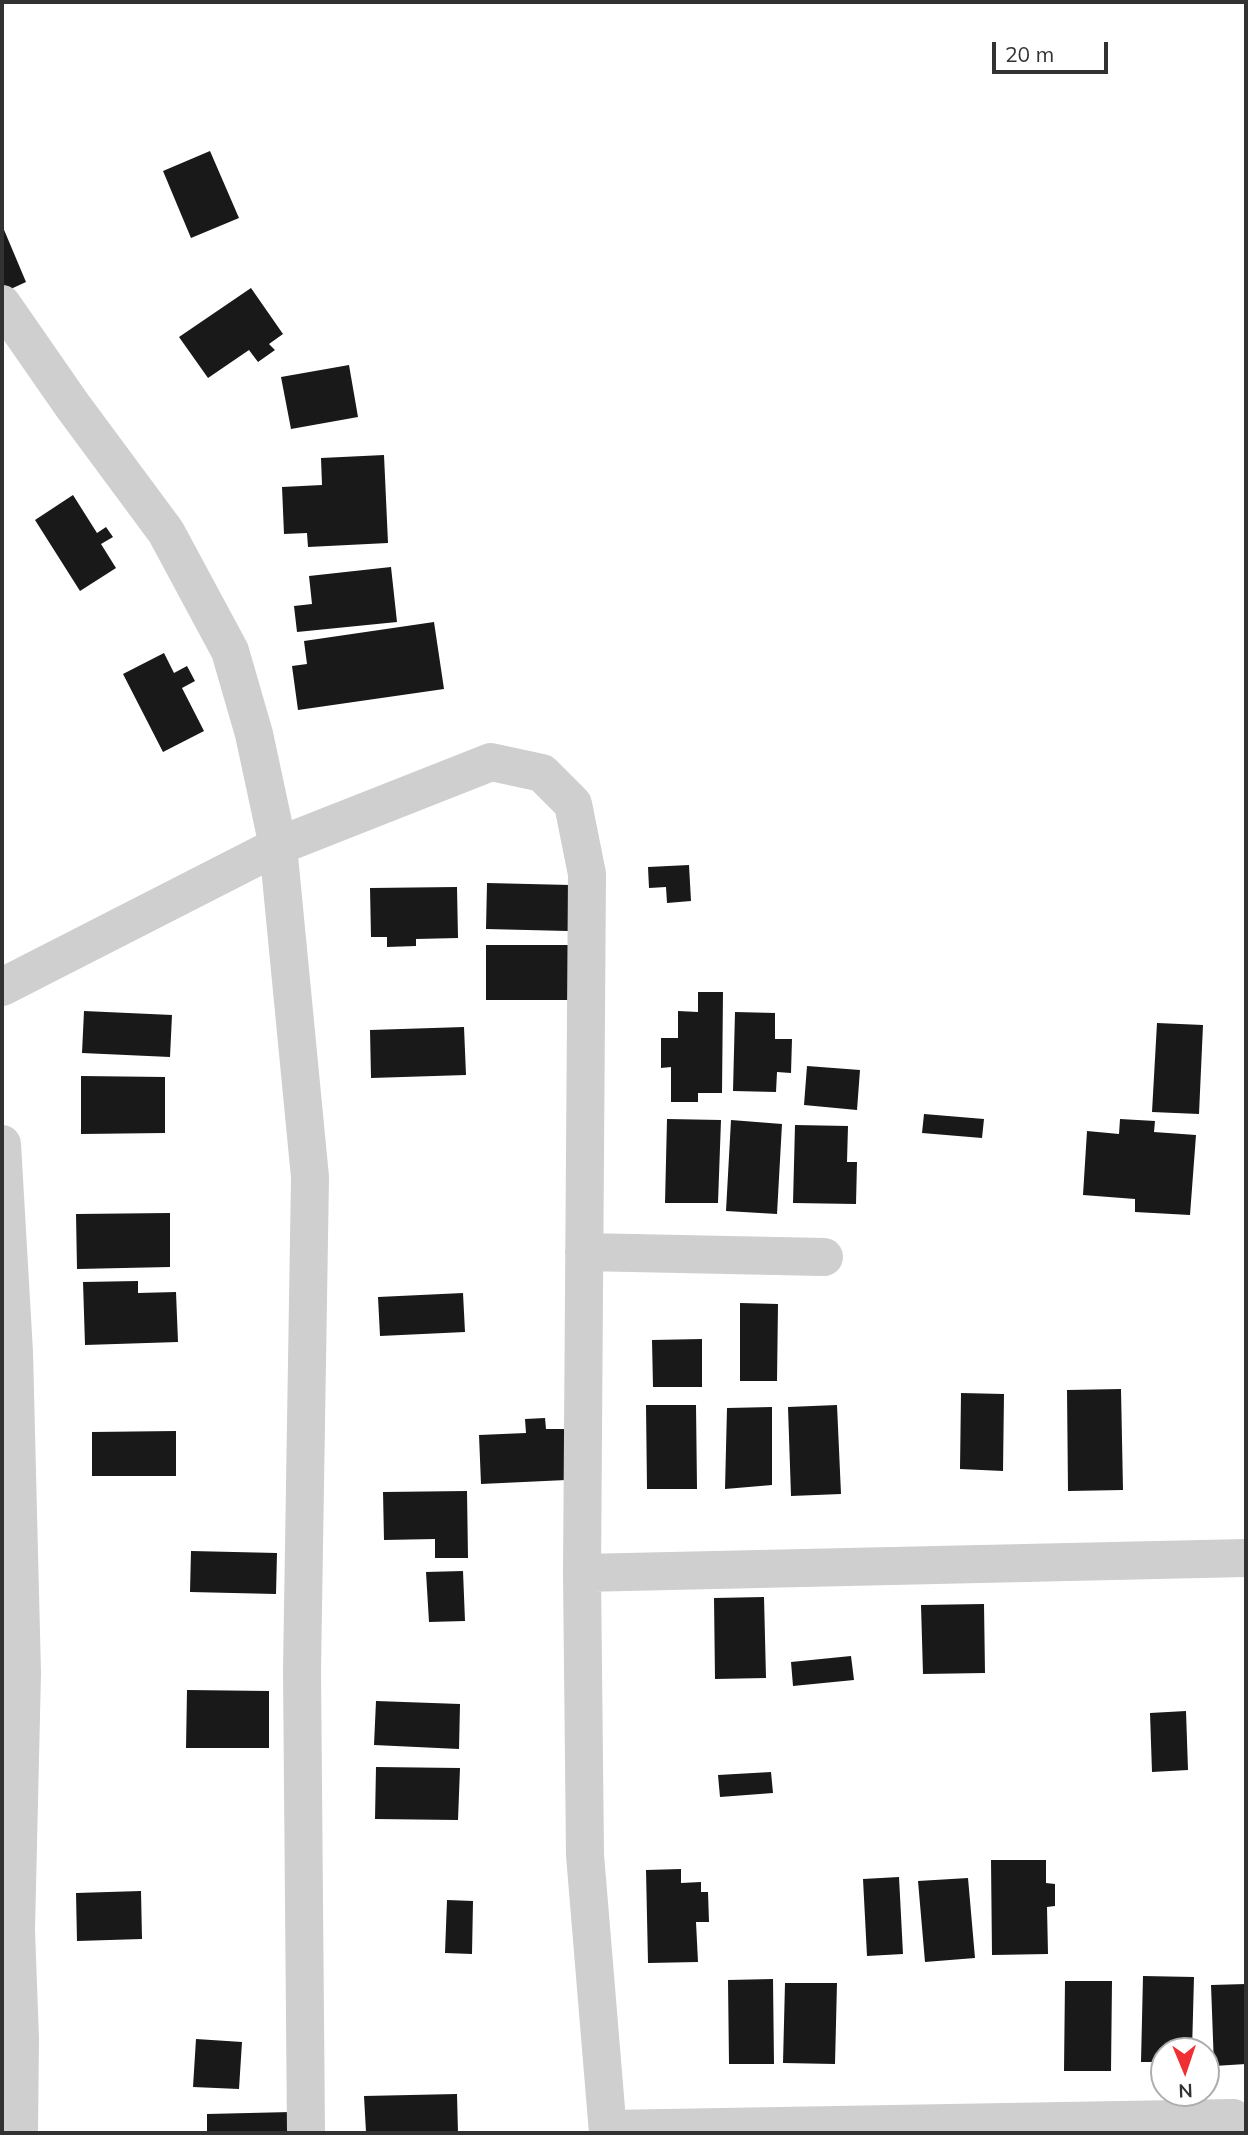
<!DOCTYPE html>
<style>
body{margin:0}
#map{position:relative;width:1248px;height:2135px;overflow:hidden;background:#fff;font-family:Mulish,sans-serif}
canvas{display:block}
.frame{position:absolute;inset:0;border:4px solid #323232;pointer-events:none}
.north{position:absolute;left:1150px;top:2037px;width:70px;height:70px;box-sizing:border-box;background:#fff;border:2px solid #adadad;border-radius:50%;rotate:178deg;font-size:19px;font-weight:700;line-height:28px;text-align:center;color:#323232}
.north::after{content:'';display:block;margin:auto;width:24px;height:32px;background:#ef2f31;clip-path:polygon(50% 0,100% 100%,50% 72%,0 100%)}
.scale{position:absolute;left:992px;top:42px;width:116px;height:32px;box-sizing:border-box;border:4px solid #323232;border-top:0;padding-left:9px;font-size:21px;line-height:24px;white-space:nowrap;color:#323232;-webkit-text-stroke:5px #fff;paint-order:stroke}
</style>
<div id="map">
<canvas width="1248" height="2135"></canvas>
<div class="frame"></div>
<div class="north">N</div>
<div class="scale">20 m</div>
</div>
<script>
const g = document.querySelector('canvas').getContext('2d');
g.lineJoin = 'round';
function fillPath(path, color) { g.fillStyle = color; g.fill(path, 'evenodd'); }
const toPath = rows => new Path2D(rows.map(r => 'M' + r).join(''));
function trace(path, color, width, dash) { g.strokeStyle = color; g.lineWidth = width; g.lineCap = dash ? 'butt' : 'round'; g.setLineDash(dash || []); g.stroke(path); }
const building = toPath([
 [210,151,239,218,191,238,163,171],
 [2,225,26,282,2,293],
 [251,288,283,334,269,344,275,350,258,362,249,350,208,378,179,337],
 [349,365,358,417,291,429,281,377],
 [384,455,388,543,308,547,307,533,284,534,282,487,322,485,321,458],
 [73,495,97,533,106,527,113,537,101,544,116,568,80,591,35,520],
 [391,567,397,622,297,632,294,606,312,604,309,576],
 [434,622,444,689,298,710,292,666,307,664,304,641],
 [164,653,174,673,187,666,195,681,182,688,204,731,163,752,123,674],
 [689,865,691,901,667,903,666,887,649,888,648,867],
 [487,883,570,885,568,931,486,929],
 [457,887,458,938,416,939,416,946,387,947,387,937,371,937,370,888],
 [486,945,577,945,577,1000,486,1000],
 [698,992,723,992,722,1093,698,1093,698,1102,671,1102,671,1067,661,1068,661,1038,678,1038,678,1011,698,1012],
 [84,1011,172,1015,170,1057,82,1053],
 [735,1012,775,1013,775,1039,792,1039,791,1073,777,1072,776,1092,733,1091],
 [1157,1023,1203,1025,1199,1114,1152,1112],
 [464,1027,466,1075,371,1078,370,1030],
 [807,1066,860,1070,857,1110,804,1105],
 [81,1076,165,1077,165,1133,81,1134],
 [924,1114,984,1119,982,1138,922,1133],
 [667,1119,721,1120,718,1203,665,1203],
 [1120,1119,1155,1121,1154,1132,1196,1135,1190,1215,1135,1212,1135,1199,1083,1195,1087,1131,1119,1134],
 [731,1120,782,1124,777,1214,726,1211],
 [795,1125,848,1126,847,1162,857,1162,856,1204,793,1203],
 [170,1213,170,1267,77,1269,76,1214],
 [138,1281,138,1293,176,1292,178,1342,85,1345,83,1282],
 [463,1293,465,1332,380,1336,378,1297],
 [740,1303,778,1304,777,1381,740,1381],
 [702,1339,702,1387,653,1387,652,1340],
 [1121,1389,1123,1490,1068,1491,1067,1390],
 [961,1393,1004,1394,1003,1471,960,1469],
 [646,1405,696,1405,697,1489,647,1489],
 [837,1405,841,1494,791,1496,788,1407],
 [772,1407,772,1485,725,1489,727,1408],
 [545,1418,546,1429,564,1429,566,1480,481,1484,479,1435,526,1433,525,1419],
 [176,1431,176,1476,92,1476,92,1432],
 [467,1491,468,1558,435,1558,435,1539,384,1540,383,1492],
 [191,1551,277,1553,276,1594,190,1592],
 [463,1571,465,1621,429,1622,426,1572],
 [764,1597,766,1678,715,1679,714,1598],
 [984,1604,985,1673,923,1674,921,1605],
 [851,1656,854,1680,793,1686,791,1662],
 [187,1690,269,1691,269,1748,186,1748],
 [376,1701,460,1704,459,1749,374,1745],
 [1186,1711,1188,1770,1152,1772,1150,1713],
 [376,1767,460,1768,458,1820,375,1819],
 [771,1772,773,1793,720,1797,718,1775],
 [991,1860,1046,1860,1046,1883,1055,1884,1055,1906,1047,1907,1048,1954,992,1955],
 [681,1869,681,1883,701,1882,701,1892,708,1892,709,1922,696,1922,698,1962,648,1963,646,1870],
 [899,1877,903,1954,867,1956,863,1879],
 [968,1878,975,1958,925,1962,918,1881],
 [141,1891,142,1939,77,1941,76,1893],
 [447,1900,473,1901,472,1954,445,1953],
 [1143,1976,1194,1977,1192,2051,1164,2051,1164,2062,1141,2062],
 [773,1979,774,2064,729,2064,728,1980],
 [1065,1981,1112,1981,1111,2071,1064,2071],
 [785,1983,837,1983,835,2064,783,2063],
 [1246,1984,1246,2064,1214,2066,1211,1985],
 [196,2039,242,2042,239,2089,193,2087],
 [457,2094,458,2133,366,2132,364,2096],
 [291,2112,292,2133,207,2133,207,2114]
]);
const minor = toPath([
 [2,304,72,405,166,532,230,651,254,734,278,846,310,1177,302,1670,306,2133],
 [2,987,278,846,491,762,542,773,573,804,587,874,582,1573,585,1855,608,2133],
 [2,1144,14,1352,22,1673,16,1930,20,2039,19,2133],
 [584,1252,824,1257],
 [582,1573,1246,1558],
 [609,2129,1233,2118]
]);
fillPath(building, '#191919');
trace(minor, '#cfcfcf', 38);
</script>
